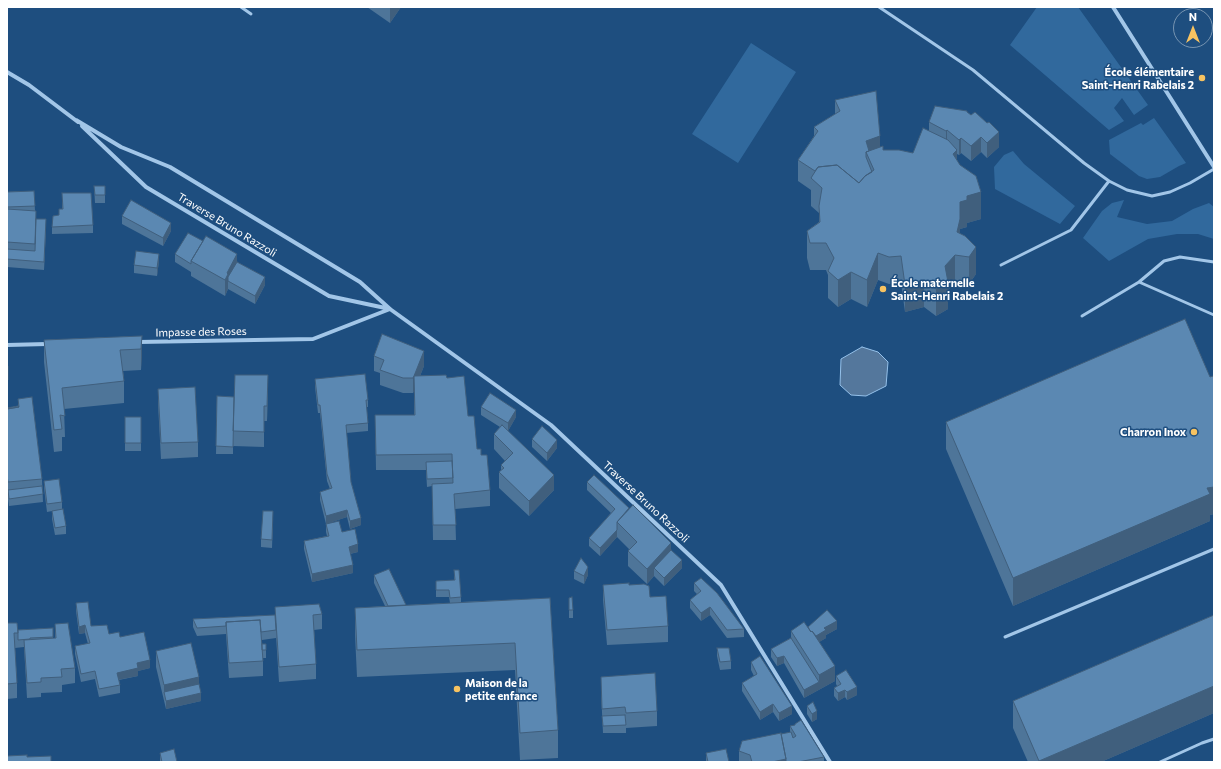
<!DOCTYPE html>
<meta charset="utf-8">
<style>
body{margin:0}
#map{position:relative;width:1221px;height:769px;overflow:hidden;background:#1e4e7f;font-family:Commissioner,sans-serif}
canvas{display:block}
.frame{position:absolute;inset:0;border:8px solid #fff;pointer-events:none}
.north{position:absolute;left:1173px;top:8px;width:40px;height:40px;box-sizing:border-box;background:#1e4e7f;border:1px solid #7895b2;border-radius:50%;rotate:0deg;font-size:11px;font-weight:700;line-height:16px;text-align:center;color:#fff}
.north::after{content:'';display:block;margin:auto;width:14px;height:18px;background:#f7c361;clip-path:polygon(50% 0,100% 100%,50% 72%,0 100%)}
</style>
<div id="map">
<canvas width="1221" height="769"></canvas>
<div class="frame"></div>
<div class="north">N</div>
</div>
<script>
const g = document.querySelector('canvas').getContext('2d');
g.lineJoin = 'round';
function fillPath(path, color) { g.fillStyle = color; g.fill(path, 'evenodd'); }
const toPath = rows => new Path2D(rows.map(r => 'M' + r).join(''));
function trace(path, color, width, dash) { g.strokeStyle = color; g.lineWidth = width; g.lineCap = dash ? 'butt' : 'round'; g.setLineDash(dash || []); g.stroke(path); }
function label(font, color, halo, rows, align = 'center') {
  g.font = font + ' Commissioner,sans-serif'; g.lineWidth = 3; g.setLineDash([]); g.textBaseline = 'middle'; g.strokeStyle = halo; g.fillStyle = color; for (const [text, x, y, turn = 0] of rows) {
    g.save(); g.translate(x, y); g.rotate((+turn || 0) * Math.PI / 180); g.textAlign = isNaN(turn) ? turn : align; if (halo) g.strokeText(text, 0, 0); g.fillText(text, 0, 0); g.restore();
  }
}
const green = toPath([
 [1037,7,1078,7,1148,105,1134,115,1122,98,1114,108,1124,121,1109,130,1010,45],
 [751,43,796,72,738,163,692,134],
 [1154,118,1186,163,1179,166,1160,177,1147,179,1139,176,1110,154,1109,140,1141,123,1143,125],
 [1013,151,1024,164,1075,206,1060,224,995,189,994,167,1004,155],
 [1124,200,1117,217,1147,224,1172,221,1193,209,1209,203,1214,207,1214,239,1198,234,1177,234,1148,239,1109,261,1083,238,1102,211,1112,203]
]);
const water = toPath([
 [862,347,878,352,888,362,886,386,866,396,851,395,840,385,841,359,862,347]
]);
const lane = toPath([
 [241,7,251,14],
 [879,7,973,70,1084,163,1109,181,1127,190,1152,196,1170,192,1190,183,1214,169],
 [1001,265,1071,230,1109,181],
 [1139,282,1214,315],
 [1082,316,1139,282,1164,261,1180,257,1214,262],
 [1005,637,1214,549],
 [1160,762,1202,743,1214,739]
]);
const street = toPath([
 [1113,7,1214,167],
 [7,72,29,85,78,122],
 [76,120,121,147,170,167,360,282,390,309,551,425,721,585,830,762],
 [82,126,146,187,329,296,390,309],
 [138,342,313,339,390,309],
 [7,345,47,344]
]);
const wall = toPath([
 [367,7,401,7,390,23],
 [835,100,883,150,913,153,929,131,929,122,967,112,999,147,987,158,981,152,971,161,961,153,959,155,957,154,957,160,981,219,967,223,967,227,960,229,960,234,965,236,976,274,969,284,955,282,948,290,948,309,936,316,924,307,905,312,901,283,889,284,878,280,867,307,851,299,838,307,828,298,828,275,826,270,810,270,807,258,807,231,819,222,819,213,811,206,811,190,798,181,798,160,814,136,814,127,835,114],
 [94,186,105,195,105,203,95,203],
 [34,191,35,211,36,219,46,227,44,270,7,267,7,192],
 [62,193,93,225,93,233,52,234,52,227,59,215,59,209,62,209],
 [122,216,171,231,163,246,122,224],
 [175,254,237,262,265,285,255,304,228,289,225,296,191,276,191,272,175,262],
 [159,261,157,276,134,273,134,265],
 [142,336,141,370,123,371,124,381,124,403,64,409,65,437,62,437,62,451,54,452,44,362,44,340],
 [374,356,424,366,420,376,447,378,468,416,477,449,481,455,490,490,490,506,455,509,456,540,433,540,432,486,427,487,426,470,376,470,375,415,414,415,414,391,413,393,403,393,380,385,380,373,374,371],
 [7,366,8,380,8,388,7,388],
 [1210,377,1214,379,1214,514,1210,515,1210,521,1013,606,946,449,946,422],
 [315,379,368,400,368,407,366,407,368,423,368,431,346,433,351,482,361,525,350,529,347,517,326,524,320,500,320,492,330,489,327,481,320,413,318,413,315,387],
 [158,389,198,442,198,457,161,459,158,404],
 [268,390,267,421,264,421,264,447,233,446,233,442,233,454,216,454,217,396,234,397],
 [18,399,42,479,43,502,9,506,7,490,7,408,18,406],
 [481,407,516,417,508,431,554,490,529,516,499,488,499,472,501,471,501,465,505,461,494,449,494,434,500,427,481,415],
 [125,417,141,417,141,451,125,451],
 [532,439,557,448,547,461,532,447],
 [44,481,62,502,62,509,66,526,66,534,55,535,52,519,52,511,47,512,44,488],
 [587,482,671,550,682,568,664,586,654,576,647,584,628,566,628,551,629,549,617,537,600,556,589,546,589,538,611,513,587,490],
 [273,519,272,548,261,547,261,539],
 [326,524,342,532,358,552,350,554,353,573,312,582,304,549,304,541,327,536,326,532],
 [454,570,461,597,461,602,550,598,558,730,558,758,520,760,515,670,357,677,355,635,355,608,385,606,374,583,374,575,406,605,450,603,449,597,436,597,436,581,454,580],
 [574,571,588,575,584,584,574,579],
 [694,583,744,629,744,637,727,638,710,615,701,621,690,608,690,600,697,594,694,591],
 [603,585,629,585,650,597,668,626,668,642,607,645,603,600],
 [569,598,573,610,573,618,569,618],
 [76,603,91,626,109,634,120,637,150,668,138,671,138,676,119,680,120,685,120,693,99,697,95,679,81,682,75,654,75,646,88,644,85,633,79,634,76,611],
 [275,607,322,614,322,629,314,630,316,664,316,679,279,682,276,636,276,638,262,640,262,644,266,644,266,658,263,658,263,676,229,678,226,634,197,636,193,627,193,619,275,615],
 [1214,615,1214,713,1101,762,1028,762,1013,728,1013,701],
 [7,623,18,630,53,628,53,638,55,638,55,624,75,668,75,683,62,685,62,692,41,693,41,697,27,698,24,647,15,648,17,683,17,698,7,699],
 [808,627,837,629,826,635,826,638,819,642,835,681,804,698,784,663,777,666,771,657,771,649,791,638,791,631],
 [717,648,731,661,731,669,720,670,717,656],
 [156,651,199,684,201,701,166,709,156,667],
 [751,662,792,714,779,721,773,712,760,720,742,691,742,683,754,676,751,670],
 [836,676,857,695,847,700,845,697,838,701,834,696,834,688,837,686,836,684],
 [601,677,657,711,657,726,626,728,626,733,603,733,601,692],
 [807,706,817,719,812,722,807,714],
 [790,726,824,757,824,762,739,762,739,751,790,732],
 [160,753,177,762,160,762],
 [706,753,729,762,706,762]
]);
const shadedWall = toPath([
 [390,7,401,7,390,23],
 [947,130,947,145,946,146,946,131],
 [999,132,999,147,987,158,987,143],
 [880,136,880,158,871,161,866,141],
 [981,137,981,152,971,161,971,146],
 [961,138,961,153,959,155,959,140],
 [957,150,957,178,953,154],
 [981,192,981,219,967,223,967,227,960,229,960,246,957,232,960,202,967,196],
 [46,219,46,227,44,270,44,262],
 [171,223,171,231,163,246,163,238],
 [976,247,976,274,969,284,969,257],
 [878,253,878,280,867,307,867,280],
 [159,254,159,261,157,276,157,268],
 [237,254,237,270,228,281,228,289,225,296,225,280,227,273],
 [955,255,955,282,948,290,948,309,936,316,936,289,945,266],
 [851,272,851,299,838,307,838,280],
 [265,277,265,285,255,304,255,296],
 [924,280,924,307,905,312,905,285],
 [142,336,142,358,141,370,141,349],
 [424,351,424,366,414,391,414,376],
 [268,375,268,390,267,421,267,406],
 [414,376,414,391,413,393,413,378],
 [516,410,516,417,508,431,508,423],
 [557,440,557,448,547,461,547,453],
 [554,475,554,490,529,516,529,501],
 [1214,487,1214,514,1210,515,1210,521,1013,606,1013,578,1207,488],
 [347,510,347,517,326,524,326,516],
 [361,518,361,525,350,529,350,521],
 [617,530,617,537,600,556,600,548],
 [671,543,671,558,654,568,654,576,647,584,647,569],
 [358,544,358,552,349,554,349,547],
 [682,560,682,568,664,586,664,578],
 [353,565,353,573,312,582,312,574],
 [588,567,588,575,584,584,584,576],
 [710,607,710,615,701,621,701,613],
 [837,621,837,629,826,635,826,638,811,647,811,639,824,628],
 [85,625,85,633,79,634,79,627],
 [784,656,784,663,777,666,777,658],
 [150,660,150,668,138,671,138,676,117,680,117,673,137,663],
 [835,666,835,681,804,698,804,690,819,682,819,675],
 [199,677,199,692,164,692,164,685],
 [1214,686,1214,713,1101,762,1039,762,1039,761],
 [857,687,857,695,847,700,847,692],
 [845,690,845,697,838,701,838,693],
 [201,693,201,701,166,709,166,701],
 [773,704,773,712,760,720,760,712],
 [792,706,792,714,779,721,779,713],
 [817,711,817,719,812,722,812,714],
 [786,759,786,762,772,762]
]);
const building = toPath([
 [876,91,880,136,866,141,869,151,866,152,866,157,872,172,865,176,859,183,837,165,818,167,815,171,798,160,818,131,814,127,840,111,835,100,876,91],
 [935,106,967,111,967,112,971,115,975,112,987,123,989,122,999,132,987,143,981,137,971,146,961,138,959,140,947,130,946,131,929,122,935,106],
 [923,128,948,140,957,150,953,154,960,165,976,176,981,192,967,196,967,200,960,202,960,219,957,232,965,236,976,247,969,257,955,255,945,266,948,282,936,289,924,280,905,285,901,256,889,257,878,253,867,280,851,272,838,280,828,271,834,258,826,243,810,243,807,231,820,222,819,206,822,188,811,178,818,167,837,165,859,183,865,176,874,170,866,152,883,146,883,150,899,150,913,153,923,128],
 [94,186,105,186,105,195,95,195,94,186],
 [34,191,35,206,7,207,7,192,34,191],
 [62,193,91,193,93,225,52,227,53,216,59,215,59,209,63,209,62,193],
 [131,200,171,223,163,238,122,216,131,200],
 [7,209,36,211,35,244,7,242,7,209],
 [36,219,46,219,44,262,7,259,7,249,35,251,36,219],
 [188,233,203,241,191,261,191,264,175,254,188,233],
 [206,236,237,254,227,273,228,274,225,280,191,261,206,236],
 [136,251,159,254,157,268,134,265,136,251],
 [237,262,265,277,255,296,228,281,228,277,237,262],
 [1185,319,1210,377,1213,376,1214,379,1214,487,1207,488,1210,494,1013,578,946,422,1185,319],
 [382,334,424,351,414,376,446,375,447,378,464,376,468,416,474,416,477,449,481,449,481,455,487,455,490,490,454,494,456,525,433,525,432,484,453,483,452,454,376,455,375,415,415,415,414,376,413,378,403,378,380,370,384,360,374,356,382,334],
 [142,336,141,349,120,350,124,381,62,388,65,416,60,415,62,429,54,430,44,340,142,336],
 [7,366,8,366,8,380,7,380,7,366],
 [365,374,368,400,366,400,368,423,346,425,351,482,361,518,350,521,347,510,326,516,320,492,332,488,327,474,320,405,318,405,315,379,365,374],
 [235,375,268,375,267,406,264,406,264,432,233,431,235,375],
 [195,387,198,442,161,443,158,389,195,387],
 [490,393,516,410,508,423,481,407,490,393],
 [217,396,234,397,233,447,216,446,217,396],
 [32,397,42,479,8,482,7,475,7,409,19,407,18,399,32,397],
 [18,406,19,407,7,409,7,408,18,406],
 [125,417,141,417,141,443,125,443,125,417],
 [502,425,554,475,529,501,499,472,504,468,501,465,513,453,494,434,502,425],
 [542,426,557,440,547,453,532,439,542,426],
 [452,461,453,478,427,479,426,462,452,461],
 [594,475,629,508,617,522,617,530,600,548,589,538,615,509,587,482,594,475],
 [59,479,62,502,47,504,44,481,59,479],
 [42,486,43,494,9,499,8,490,42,486],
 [633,505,671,543,647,569,628,551,637,542,617,522,633,505],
 [63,509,66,526,55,528,52,511,63,509],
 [263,511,273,511,272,540,261,539,263,511],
 [339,521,342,532,355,529,358,544,349,547,353,565,312,574,304,541,329,536,326,524,339,521],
 [671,550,682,560,664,578,654,568,671,550],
 [581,558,588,567,584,576,574,571,581,558],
 [389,569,406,605,388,606,374,575,389,569],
 [454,570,459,570,461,597,450,598,449,590,436,590,436,581,455,580,454,570],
 [701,578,717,593,744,629,727,630,710,607,701,613,690,600,701,591,694,583,701,578],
 [629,583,629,585,644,584,649,586,650,597,666,596,668,626,607,630,603,585,629,583],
 [572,597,573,610,569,610,569,598,572,597],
 [550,598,558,730,520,733,515,643,357,650,355,608,550,598],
 [88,602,91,626,107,625,109,634,119,632,120,637,144,632,150,660,137,663,138,668,117,673,120,685,99,689,95,671,81,674,75,646,90,643,85,625,79,627,76,603,88,602],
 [319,604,322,614,313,615,316,664,279,667,275,607,319,604],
 [827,610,837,621,824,628,826,630,816,636,812,631,811,632,808,627,827,610],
 [275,615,276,630,261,632,260,620,226,622,226,626,197,628,193,619,275,615],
 [1214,615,1214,686,1039,761,1013,701,1214,615],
 [260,620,263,661,229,663,226,622,260,620],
 [804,622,811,632,812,631,835,666,819,675,791,631,804,622],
 [7,623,17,623,18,633,14,633,17,683,7,684,7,623],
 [68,623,75,668,61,669,62,677,41,678,41,682,27,683,24,640,56,638,55,624,68,623],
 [53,628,53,637,30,638,30,639,18,640,18,630,53,628],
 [791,638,819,682,804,690,784,656,777,658,771,649,791,638],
 [191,643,199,677,164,685,156,651,191,643],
 [262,644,266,644,266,650,262,650,262,644],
 [717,648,729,648,731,661,720,662,717,648],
 [760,656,792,706,779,713,773,704,760,712,742,683,757,674,751,662,760,656],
 [846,670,857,687,847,692,845,690,838,693,834,688,841,684,836,676,846,670],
 [655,673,657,711,626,713,625,707,602,709,601,677,655,673],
 [199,684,201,693,166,701,164,692,199,684],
 [813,702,817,711,812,714,807,706,813,702],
 [625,715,626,725,603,726,602,716,625,715],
 [801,720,824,757,798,762,786,762,786,759,781,734,791,732,793,738,796,736,790,726,795,725,795,724,801,720],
 [781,733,786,759,772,762,752,762,750,755,739,751,742,741,781,733],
 [174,749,177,762,162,762,160,753,174,749],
 [726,749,729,762,708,762,706,753,726,749],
 [27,755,27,757,51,756,51,762,7,762,7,756,27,755]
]);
const markers = [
 [1202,78,4,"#f7c361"],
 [883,289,4,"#f7c361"],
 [1194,432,4,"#f7c361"],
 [457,689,4,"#f7c361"]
];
const poiNames = [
 ["École élémentaire",1194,72],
 ["Saint-Henri Rabelais 2",1194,85],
 ["École maternelle",891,283,"left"],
 ["Saint-Henri Rabelais 2",891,296,"left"],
 ["Charron Inox",1186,432],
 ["Maison de la",465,683,"left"],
 ["petite enfance",465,696,"left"]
];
const streetNames = [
 ["Traverse Bruno Razzoli",227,225,31],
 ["Impasse des Roses",201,332,-1],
 ["Traverse Bruno Razzoli",646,502,43]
];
fillPath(green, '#31699d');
fillPath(water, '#54779c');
trace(water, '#95c1ea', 1);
trace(lane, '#a2c6e8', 3);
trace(street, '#a2c6e8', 4);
fillPath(wall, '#4e7599');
fillPath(shadedWall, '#405f7d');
fillPath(building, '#5b88b2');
trace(building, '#405f7d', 1);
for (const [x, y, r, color] of markers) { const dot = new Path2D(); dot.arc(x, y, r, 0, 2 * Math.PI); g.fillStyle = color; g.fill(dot); trace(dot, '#1e4e7f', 1.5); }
label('bold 11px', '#fff', '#1e4e7f', poiNames, 'right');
label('11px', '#fff', '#1e4e7f', streetNames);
</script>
